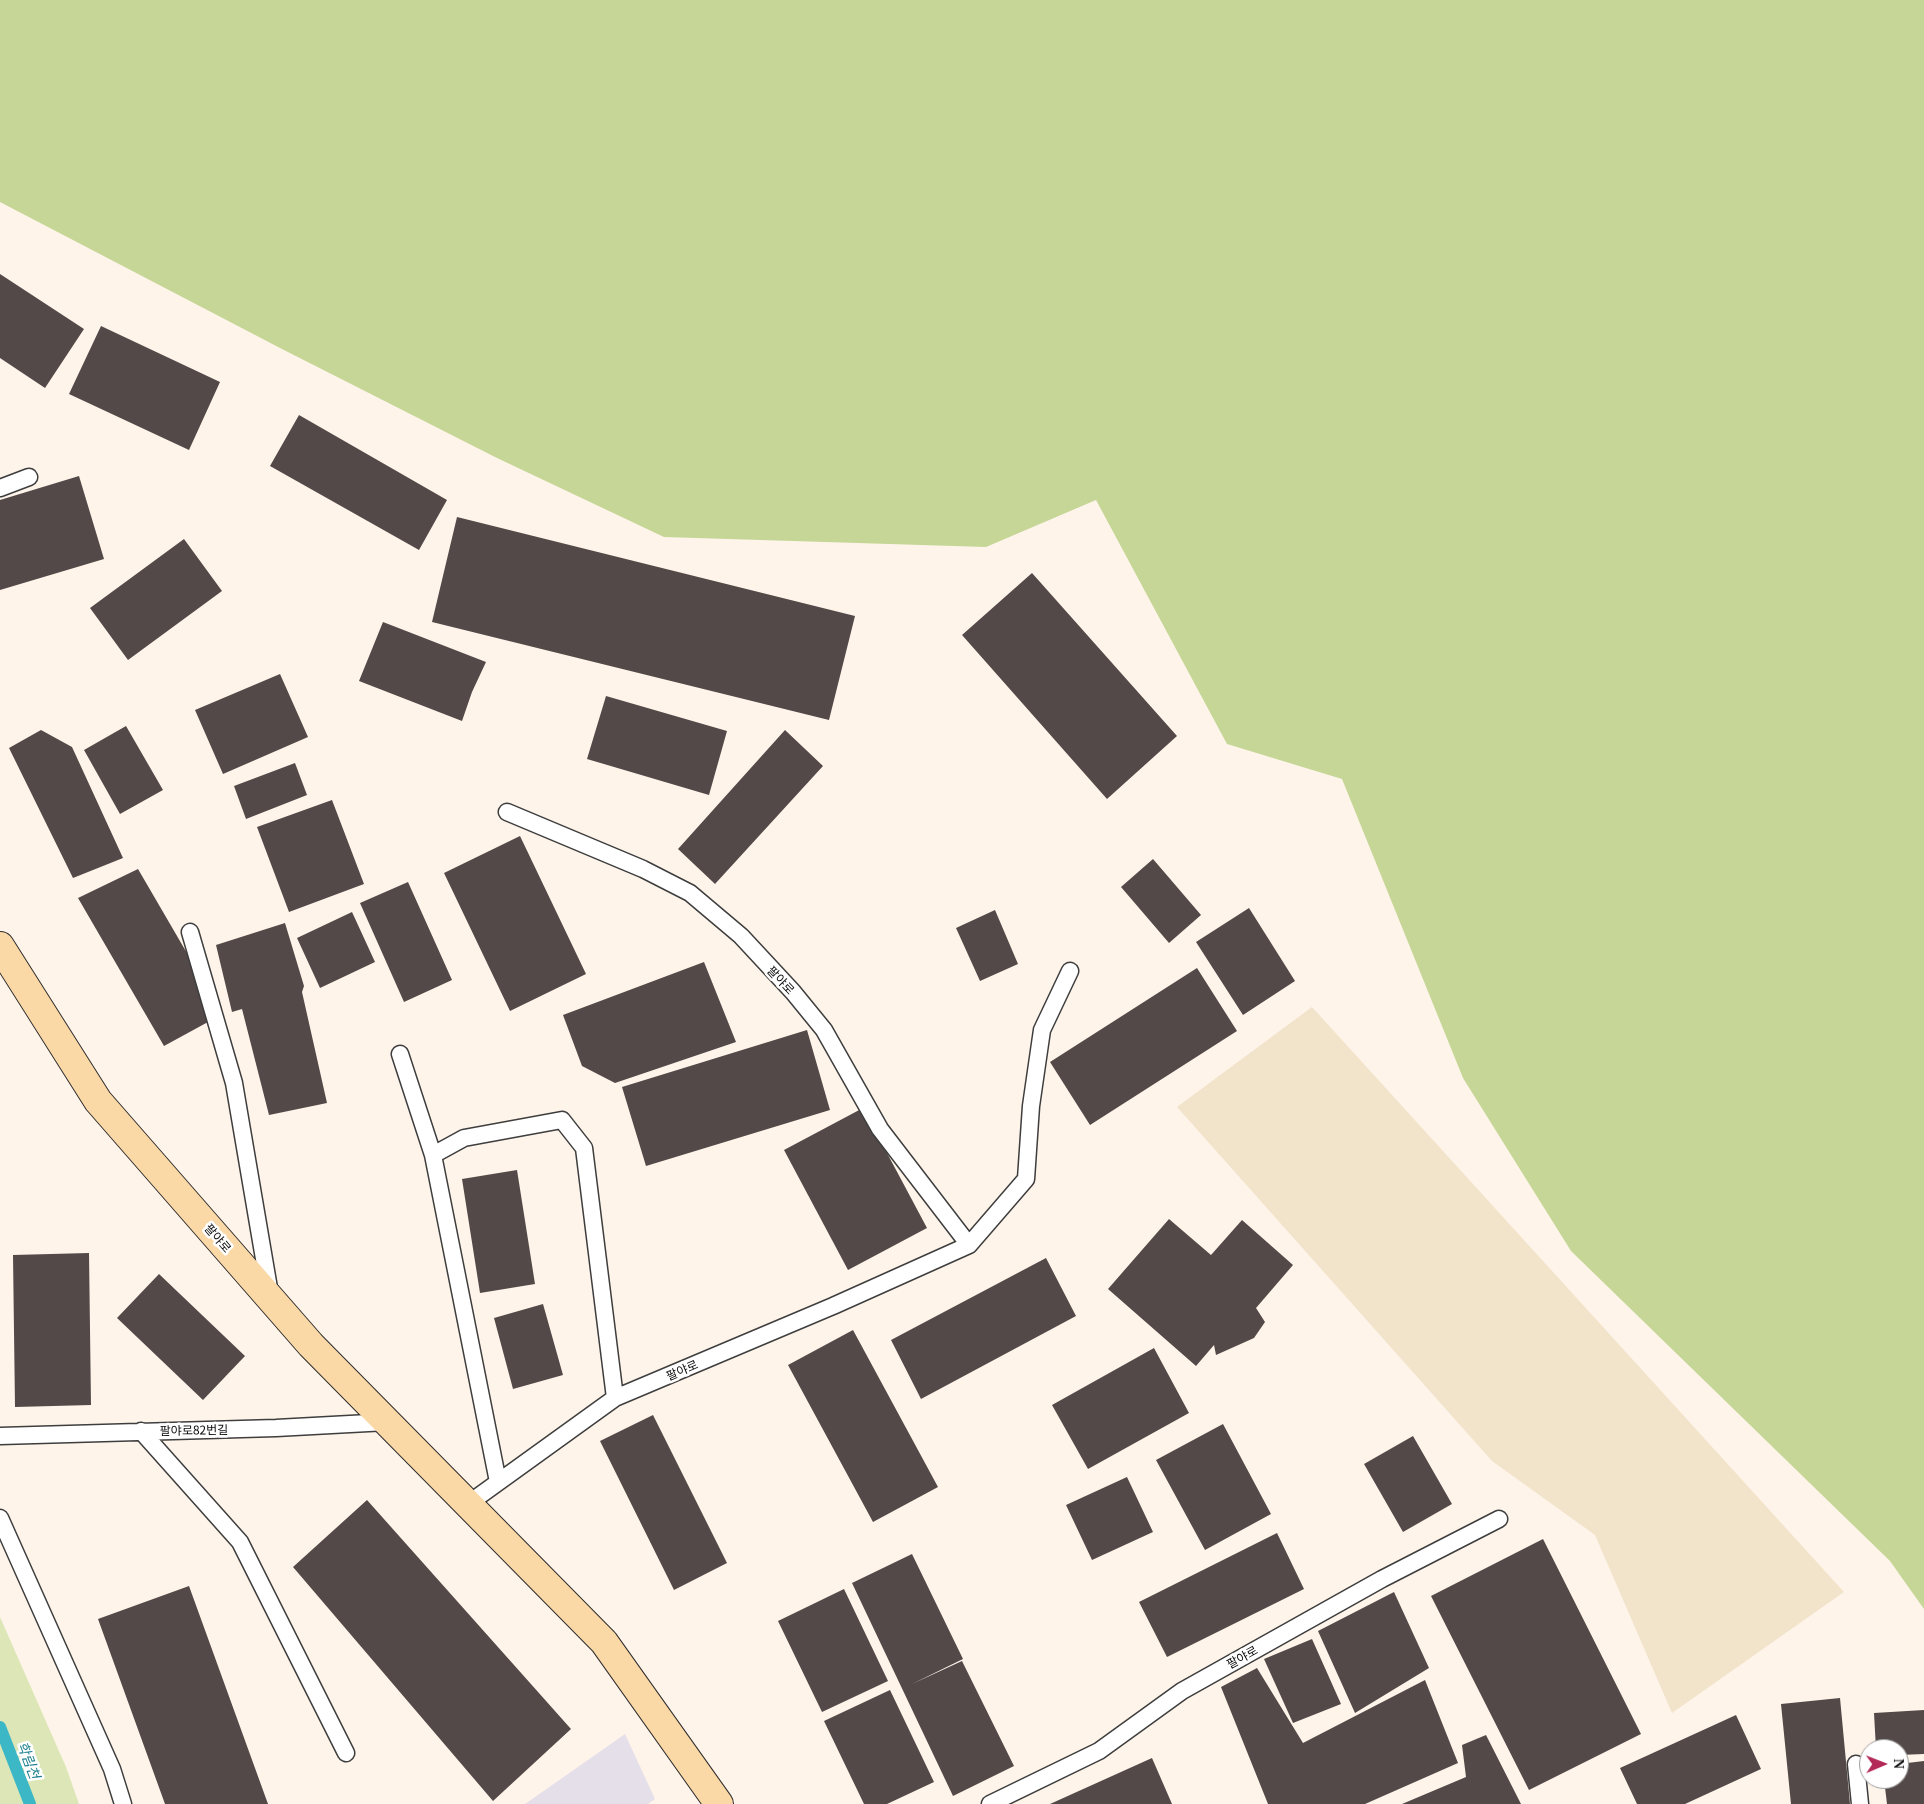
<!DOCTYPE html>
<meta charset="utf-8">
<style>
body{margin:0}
#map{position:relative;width:1924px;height:1804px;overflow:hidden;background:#fef4e9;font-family:Georgia,serif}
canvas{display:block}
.north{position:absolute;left:1859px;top:1739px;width:50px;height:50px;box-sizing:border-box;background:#fff;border:1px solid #9d9d9d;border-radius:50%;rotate:89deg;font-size:14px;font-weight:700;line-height:20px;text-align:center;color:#0b0b0b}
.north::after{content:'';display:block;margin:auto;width:18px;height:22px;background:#b32a59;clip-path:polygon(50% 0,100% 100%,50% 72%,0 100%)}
</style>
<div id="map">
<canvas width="1924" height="1804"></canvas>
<div class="north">N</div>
</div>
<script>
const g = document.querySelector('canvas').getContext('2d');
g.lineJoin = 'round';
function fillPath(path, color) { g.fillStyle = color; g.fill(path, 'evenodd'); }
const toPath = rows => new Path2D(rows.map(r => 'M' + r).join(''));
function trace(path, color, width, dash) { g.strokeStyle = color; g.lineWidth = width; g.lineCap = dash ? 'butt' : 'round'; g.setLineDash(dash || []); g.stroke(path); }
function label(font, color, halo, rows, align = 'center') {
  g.font = font + ' Georgia,"Noto Sans KR",serif'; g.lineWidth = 5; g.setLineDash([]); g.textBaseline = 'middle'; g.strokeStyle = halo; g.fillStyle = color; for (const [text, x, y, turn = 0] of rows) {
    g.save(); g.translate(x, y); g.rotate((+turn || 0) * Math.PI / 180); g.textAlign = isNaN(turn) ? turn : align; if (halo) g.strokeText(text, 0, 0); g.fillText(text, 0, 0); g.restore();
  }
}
const industrial = toPath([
 [625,1734,655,1799,648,1804,525,1804]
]);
const farmland = toPath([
 [1312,1007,1844,1592,1672,1713,1595,1535,1492,1461,1177,1107]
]);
const green = toPath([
 [0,1617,66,1767,79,1804,0,1804]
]);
const forest = toPath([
 [0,0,1924,0,1924,1609,1890,1561,1571,1251,1463,1078,1342,779,1227,744,1096,500,986,547,664,537,497,458,282,349,0,202]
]);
const stream = toPath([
 [0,1727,30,1804]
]);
const building = toPath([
 [0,274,84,329,45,388,0,358],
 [101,326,220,382,189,450,69,394],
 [299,415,447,500,419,550,270,466],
 [79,476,104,559,0,590,0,500],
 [457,517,855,616,829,720,432,622],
 [184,539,222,591,128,660,90,608],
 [1032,573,1177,736,1107,799,962,635],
 [383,622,486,662,472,692,462,721,359,681],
 [280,674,308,737,223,774,195,710],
 [606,696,727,731,709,795,587,759],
 [126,726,163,790,120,814,84,750],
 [41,730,72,747,123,858,73,878,9,748],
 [785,730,823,766,715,884,678,849],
 [295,763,307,795,246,819,234,786],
 [332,800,364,884,289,912,257,827],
 [520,836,586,974,510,1011,444,873],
 [1153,859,1201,915,1169,943,1121,887],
 [138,869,191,960,208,1022,164,1046,78,898],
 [408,882,452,980,404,1002,360,903],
 [1249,908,1295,981,1243,1015,1196,942],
 [995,910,1018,964,980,981,956,928],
 [352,912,375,962,320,988,297,938],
 [285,923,304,986,302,992,327,1103,269,1115,242,1009,232,1012,216,945],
 [704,962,736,1042,615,1083,582,1066,563,1015],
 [1197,968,1237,1031,1090,1125,1050,1062],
 [807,1030,830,1110,646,1166,622,1087],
 [863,1108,927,1228,848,1270,784,1150],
 [517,1170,535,1284,480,1293,462,1179],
 [1169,1219,1211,1255,1242,1220,1293,1265,1256,1308,1265,1322,1254,1338,1216,1355,1214,1345,1196,1366,1108,1289],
 [89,1253,91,1405,15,1407,13,1255],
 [1046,1258,1076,1316,921,1399,891,1340],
 [159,1274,245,1356,203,1400,117,1318],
 [543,1304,563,1375,513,1389,494,1318],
 [853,1330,938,1487,873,1522,788,1365],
 [1154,1348,1189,1413,1088,1469,1052,1405],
 [653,1415,727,1563,674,1590,600,1441],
 [1223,1424,1271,1514,1205,1550,1156,1460],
 [1413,1436,1452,1504,1403,1532,1364,1464],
 [1127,1477,1153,1532,1092,1560,1066,1505],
 [367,1500,571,1729,493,1801,293,1567],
 [1277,1533,1304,1589,1167,1657,1139,1602],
 [1543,1539,1641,1734,1529,1790,1431,1596],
 [912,1554,963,1659,912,1684,962,1661,1014,1766,953,1796,852,1583],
 [189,1586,268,1804,165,1804,98,1619],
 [844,1589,888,1681,822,1712,778,1621],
 [1394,1592,1429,1668,1355,1713,1318,1631],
 [1312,1639,1341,1704,1293,1723,1264,1659],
 [1257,1668,1303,1743,1425,1680,1458,1763,1365,1804,1268,1804,1221,1687],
 [890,1690,934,1782,887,1804,864,1804,824,1721],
 [1840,1698,1850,1804,1791,1804,1781,1704],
 [1924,1710,1924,1754,1899,1755,1899,1749,1876,1749,1874,1713],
 [1736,1715,1761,1769,1685,1804,1637,1804,1620,1768],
 [1486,1735,1521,1804,1402,1804,1466,1777,1462,1745],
 [1152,1758,1172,1804,1050,1804],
 [1924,1761,1924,1804,1887,1804,1884,1779,1899,1779,1899,1764]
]);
const lane = toPath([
 [0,488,29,477],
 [507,812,643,869,690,893,741,936,793,992,824,1030,880,1129,969,1245],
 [190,932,234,1083,270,1294],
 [400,1054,433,1155],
 [141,1431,240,1542,346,1753],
 [0,1436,276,1428,387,1422],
 [498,1482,433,1155,464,1138,562,1120,584,1148,615,1398],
 [468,1504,615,1398,833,1306,969,1245,1026,1179,1031,1106,1042,1030,1070,971],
 [0,1518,112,1769,123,1804],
 [1856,1764,1860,1804],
 [990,1804,1099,1751,1182,1691,1382,1579,1499,1519]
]);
const secondary = toPath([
 [0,946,98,1101,311,1345,604,1642,719,1804]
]);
const streetNames = [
 ["팔야로",781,980,47],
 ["팔야로",218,1238,49],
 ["팔야로",682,1370,-23],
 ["팔야로82번길",194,1430,-1],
 ["팔야로",1242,1657,-29]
];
const waterNames = [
 ["학림천",29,1760,69]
];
fillPath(industrial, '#e5dfea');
fillPath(farmland, '#f2e3cb');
fillPath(green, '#dde6b6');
fillPath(forest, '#c5d696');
trace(stream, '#3bb7c6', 12);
fillPath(building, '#534948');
trace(lane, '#3e3e3e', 19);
trace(secondary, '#2d2d2d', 30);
trace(lane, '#fff', 16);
trace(secondary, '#fbd9a7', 28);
label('12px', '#0b0b0b', '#fff', streetNames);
label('italic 14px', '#1a7e8e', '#fff', waterNames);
</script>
